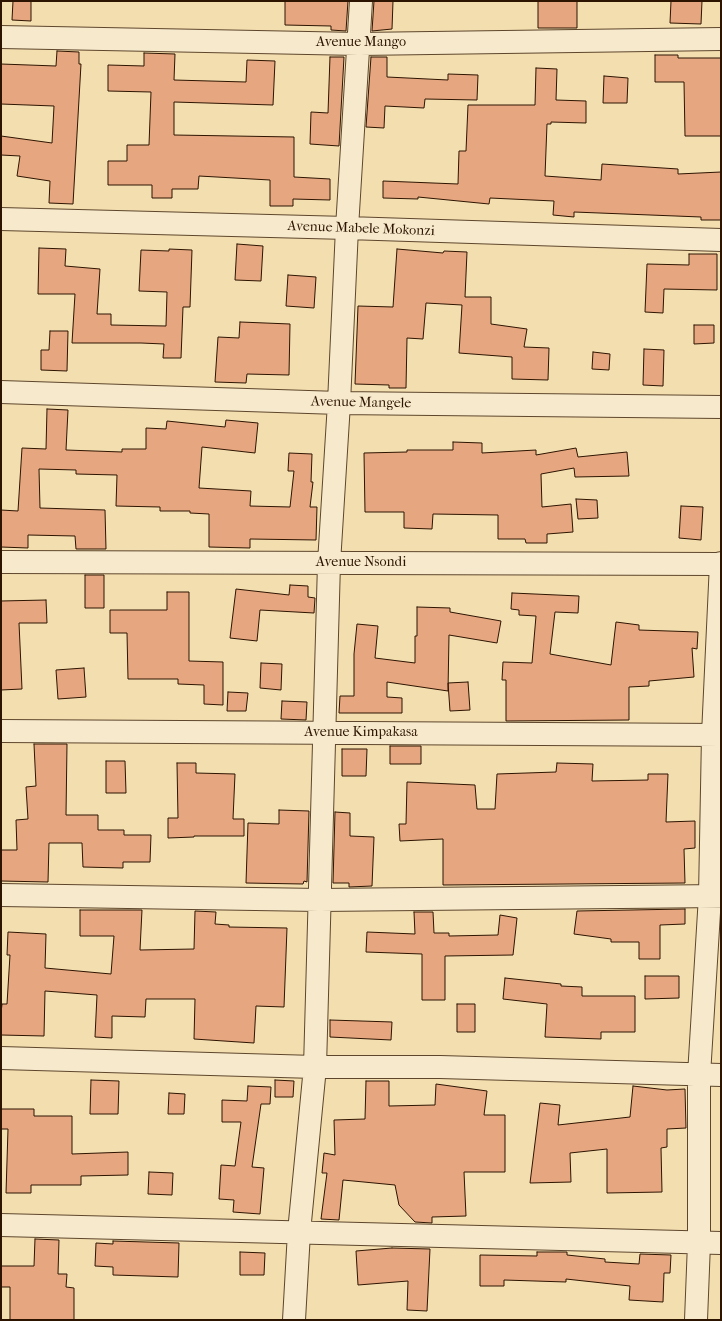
<!DOCTYPE html>
<style>
body{margin:0}
#map{position:relative;width:722px;height:1321px;overflow:hidden;background:#f3deb0;font-family:"IM FELL French Canon",serif}
canvas{display:block}
.frame{position:absolute;inset:0;border:2px solid #2d1400;pointer-events:none}
</style>
<div id="map">
<canvas width="722" height="1321"></canvas>
<div class="frame"></div>
</div>
<script>
const g = document.querySelector('canvas').getContext('2d');
g.lineJoin = 'round';
function fillPath(path, color) { g.fillStyle = color; g.fill(path, 'evenodd'); }
const toPath = rows => new Path2D(rows.map(r => 'M' + r).join(''));
function trace(path, color, width, dash) { g.strokeStyle = color; g.lineWidth = width; g.lineCap = dash ? 'butt' : 'round'; g.setLineDash(dash || []); g.stroke(path); }
function label(font, color, halo, rows, align = 'center') {
  g.font = font + ' "IM FELL French Canon",serif'; g.lineWidth = 4.5; g.setLineDash([]); g.textBaseline = 'middle'; g.strokeStyle = halo; g.fillStyle = color; for (const [text, x, y, turn = 0] of rows) {
    g.save(); g.translate(x, y); g.rotate((+turn || 0) * Math.PI / 180); g.textAlign = isNaN(turn) ? turn : align; if (halo) g.strokeText(text, 0, 0); g.fillText(text, 0, 0); g.restore();
  }
}
const building = toPath([
 [13,1,31,1,31,21,12,20,13,1],
 [285,1,348,1,346,31,331,30,331,26,285,25,285,1],
 [374,1,393,1,392,29,372,31,374,1],
 [538,1,577,1,577,28,538,28,538,1],
 [671,1,702,1,701,24,670,23,671,1],
 [57,51,79,52,79,64,81,64,73,204,49,203,50,181,17,176,20,156,1,155,1,136,52,143,54,106,1,104,1,64,56,66,57,51],
 [144,53,175,54,174,80,246,82,247,60,275,61,273,105,174,102,174,135,294,137,294,177,330,179,330,200,293,199,293,206,270,206,270,180,199,176,198,189,172,189,172,198,152,198,152,185,108,185,108,161,127,161,127,145,149,145,151,92,108,91,108,65,144,66,144,53],
 [655,55,678,55,678,58,721,58,721,136,685,136,684,82,655,82,655,55],
 [330,57,344,57,339,146,310,144,311,112,328,113,330,57],
 [371,57,387,57,387,77,448,80,448,74,478,75,477,100,425,99,424,108,385,106,384,128,366,127,371,57],
 [536,68,557,69,556,100,586,101,586,123,551,122,551,124,547,124,545,176,601,180,602,164,678,169,678,174,721,172,721,220,701,220,701,217,574,212,574,217,553,215,554,201,490,198,489,204,418,197,418,199,383,198,383,181,458,184,459,151,466,151,468,105,535,105,536,68],
 [604,76,628,78,627,103,603,103,604,76],
 [237,244,263,246,261,281,235,280,237,244],
 [39,248,66,249,65,266,100,269,97,314,111,314,111,325,166,326,167,292,139,291,141,250,169,251,169,249,192,250,190,307,183,307,181,358,163,358,164,344,141,343,72,343,75,294,38,294,39,248],
 [397,249,443,253,444,251,467,252,465,297,491,297,491,324,527,329,524,347,549,348,548,380,512,379,512,357,459,353,462,305,426,303,423,339,407,338,406,388,389,388,389,385,355,384,358,306,393,307,397,249],
 [689,254,717,254,717,290,664,289,663,313,645,312,647,264,689,265,689,254],
 [288,275,316,277,314,308,286,306,288,275],
 [240,322,290,324,289,375,247,374,246,383,215,382,218,337,239,338,240,322],
 [694,325,714,325,714,343,694,344,694,325],
 [50,331,68,331,67,371,41,370,41,350,49,350,50,331],
 [644,349,664,350,663,386,643,385,644,349],
 [593,352,610,354,609,370,592,369,593,352],
 [47,409,68,410,66,450,122,452,122,449,146,449,146,428,166,429,167,421,225,427,226,420,258,423,255,453,202,447,199,488,251,491,250,506,290,507,294,471,288,471,289,453,312,454,311,482,313,482,310,507,317,507,316,540,250,539,250,548,209,547,209,514,190,513,190,511,160,511,160,507,116,506,117,475,76,474,76,470,39,469,40,508,105,510,106,549,76,549,75,536,28,535,28,548,1,547,1,510,18,511,22,448,46,449,47,409],
 [453,442,482,443,482,453,536,450,536,455,576,448,578,457,627,452,629,476,575,477,574,468,541,474,542,507,571,504,573,532,547,534,547,543,526,543,525,539,498,539,498,515,433,514,432,529,404,528,404,512,365,512,364,453,407,452,407,450,453,450,453,442],
 [576,499,597,500,598,518,578,519,576,499],
 [681,506,703,507,701,540,679,538,681,506],
 [85,575,104,575,104,608,85,608,85,575],
 [290,585,308,586,308,597,315,598,314,613,260,610,257,641,230,638,236,589,289,595,290,585],
 [167,592,189,592,189,661,223,662,223,705,204,704,204,685,178,684,178,679,128,679,127,633,110,633,110,610,167,610,167,592],
 [512,593,579,596,578,613,555,612,550,654,611,665,616,622,639,625,639,630,698,632,697,649,692,648,694,677,649,681,649,686,629,687,629,720,506,721,506,680,502,680,503,662,532,663,536,616,519,615,519,610,511,609,512,593],
 [46,600,47,623,19,623,22,689,1,690,1,601,46,600],
 [417,607,450,608,450,612,501,621,497,643,449,635,448,691,387,682,387,697,402,698,402,713,339,713,340,696,354,696,354,654,357,624,378,626,375,658,415,663,415,636,417,636,417,607],
 [261,663,282,664,281,690,260,688,261,663],
 [84,668,86,697,58,699,56,670,84,668],
 [468,682,470,710,450,711,448,683,468,682],
 [228,692,248,693,246,711,227,711,228,692],
 [282,701,307,702,306,720,281,719,282,701],
 [34,744,67,744,66,815,98,815,98,830,124,830,124,835,151,835,150,862,123,862,123,868,83,867,82,843,49,843,48,882,1,881,1,850,17,850,16,820,28,819,26,787,36,786,34,744],
 [390,746,421,746,421,764,390,764,390,746],
 [342,749,367,749,366,776,342,776,342,749],
 [106,761,125,761,126,793,106,793,106,761],
 [177,763,196,763,196,773,235,774,233,819,244,819,244,836,194,836,194,837,168,838,168,818,178,818,177,763],
 [557,763,593,764,592,781,648,780,648,774,668,774,666,822,695,821,695,848,684,849,685,883,443,885,443,839,400,841,399,824,406,824,407,782,475,785,477,809,495,809,497,774,556,772,557,763],
 [279,810,309,811,307,882,304,881,303,884,246,883,248,823,279,824,279,810],
 [335,812,350,813,350,836,374,837,372,886,349,887,349,883,333,883,335,812],
 [685,909,685,924,660,925,660,959,639,959,639,942,611,942,611,939,574,934,577,911,685,909],
 [80,910,142,910,140,950,194,949,195,911,216,912,215,924,229,925,229,927,287,928,284,1007,256,1006,254,1043,194,1039,195,999,146,999,145,1017,112,1016,112,1038,95,1037,97,995,45,991,44,1036,1,1035,1,1013,2,1004,7,1004,10,955,7,955,8,932,46,934,45,968,111,974,114,936,80,936,80,910],
 [414,912,433,912,434,933,449,933,449,936,498,935,500,915,517,918,513,955,445,956,445,1000,422,1000,422,954,366,952,367,932,415,934,414,912],
 [645,976,679,976,679,998,645,999,645,976],
 [505,978,561,984,561,986,582,987,582,996,635,996,635,1032,601,1032,601,1039,545,1037,547,1004,503,999,505,978],
 [457,1004,475,1004,475,1032,457,1032,457,1004],
 [330,1020,392,1022,391,1040,330,1037,330,1020],
 [91,1080,119,1081,118,1114,90,1114,91,1080],
 [275,1080,294,1081,293,1097,275,1097,275,1080],
 [366,1081,389,1081,389,1106,435,1105,436,1084,487,1091,484,1115,505,1115,505,1172,464,1172,466,1216,432,1217,432,1223,415,1222,399,1205,395,1185,343,1180,339,1220,321,1219,327,1173,322,1173,324,1153,335,1155,334,1120,365,1119,366,1081],
 [248,1086,271,1087,270,1104,261,1104,252,1167,264,1168,260,1214,233,1212,234,1200,219,1199,221,1165,235,1166,241,1122,222,1122,222,1100,247,1101,248,1086],
 [633,1086,667,1090,685,1089,686,1128,667,1129,667,1147,661,1148,662,1192,607,1193,607,1149,570,1153,571,1182,530,1183,540,1103,560,1105,558,1125,630,1117,633,1086],
 [169,1093,185,1094,184,1114,168,1114,169,1093],
 [1,1109,34,1109,34,1116,72,1116,72,1154,128,1152,128,1175,81,1176,81,1185,31,1185,31,1193,6,1193,8,1129,1,1129,1,1109],
 [149,1172,173,1173,172,1195,148,1194,149,1172],
 [35,1239,59,1240,58,1274,67,1274,66,1287,74,1288,74,1320,10,1320,10,1287,1,1287,1,1266,34,1266,35,1239],
 [113,1241,179,1243,178,1277,113,1275,113,1267,95,1266,96,1243,113,1244,113,1241],
 [392,1248,430,1249,427,1311,407,1310,408,1281,358,1285,356,1251,392,1248],
 [240,1252,265,1253,264,1275,240,1275,240,1252],
 [537,1252,567,1252,567,1255,605,1259,605,1262,639,1264,640,1254,671,1255,670,1273,664,1273,663,1302,629,1300,630,1286,566,1279,566,1282,504,1280,504,1286,480,1286,480,1255,537,1256,537,1252]
]);
const minor = toPath([
 [1,37,359,44,721,39],
 [1,219,347,228,721,240],
 [1,392,339,403,721,407],
 [1,562,721,564],
 [1,731,721,735],
 [1,895,319,900,721,896],
 [1,1058,315,1067,440,1067,721,1075],
 [1,1225,721,1243],
 [294,1320,299,1232,315,1067,329,563,339,403,347,228,361,1],
 [696,1320,699,1243,699,1075,710,896,713,735,721,563]
]);
const streetNames = [
 ["Avenue Mango",361,43],
 ["Avenue Mabele Mokonzi",361,229,2],
 ["Avenue Mangele",361,403,1],
 ["Avenue Nsondi",361,563],
 ["Avenue Kimpakasa",361,733]
];
fillPath(building, '#e6a680');
trace(building, '#2d1400', 1);
trace(minor, '#5e462c', 24);
trace(minor, '#f7eacc', 22);
label('14px', '#2d1400', '#f7eacc', streetNames);
</script>
